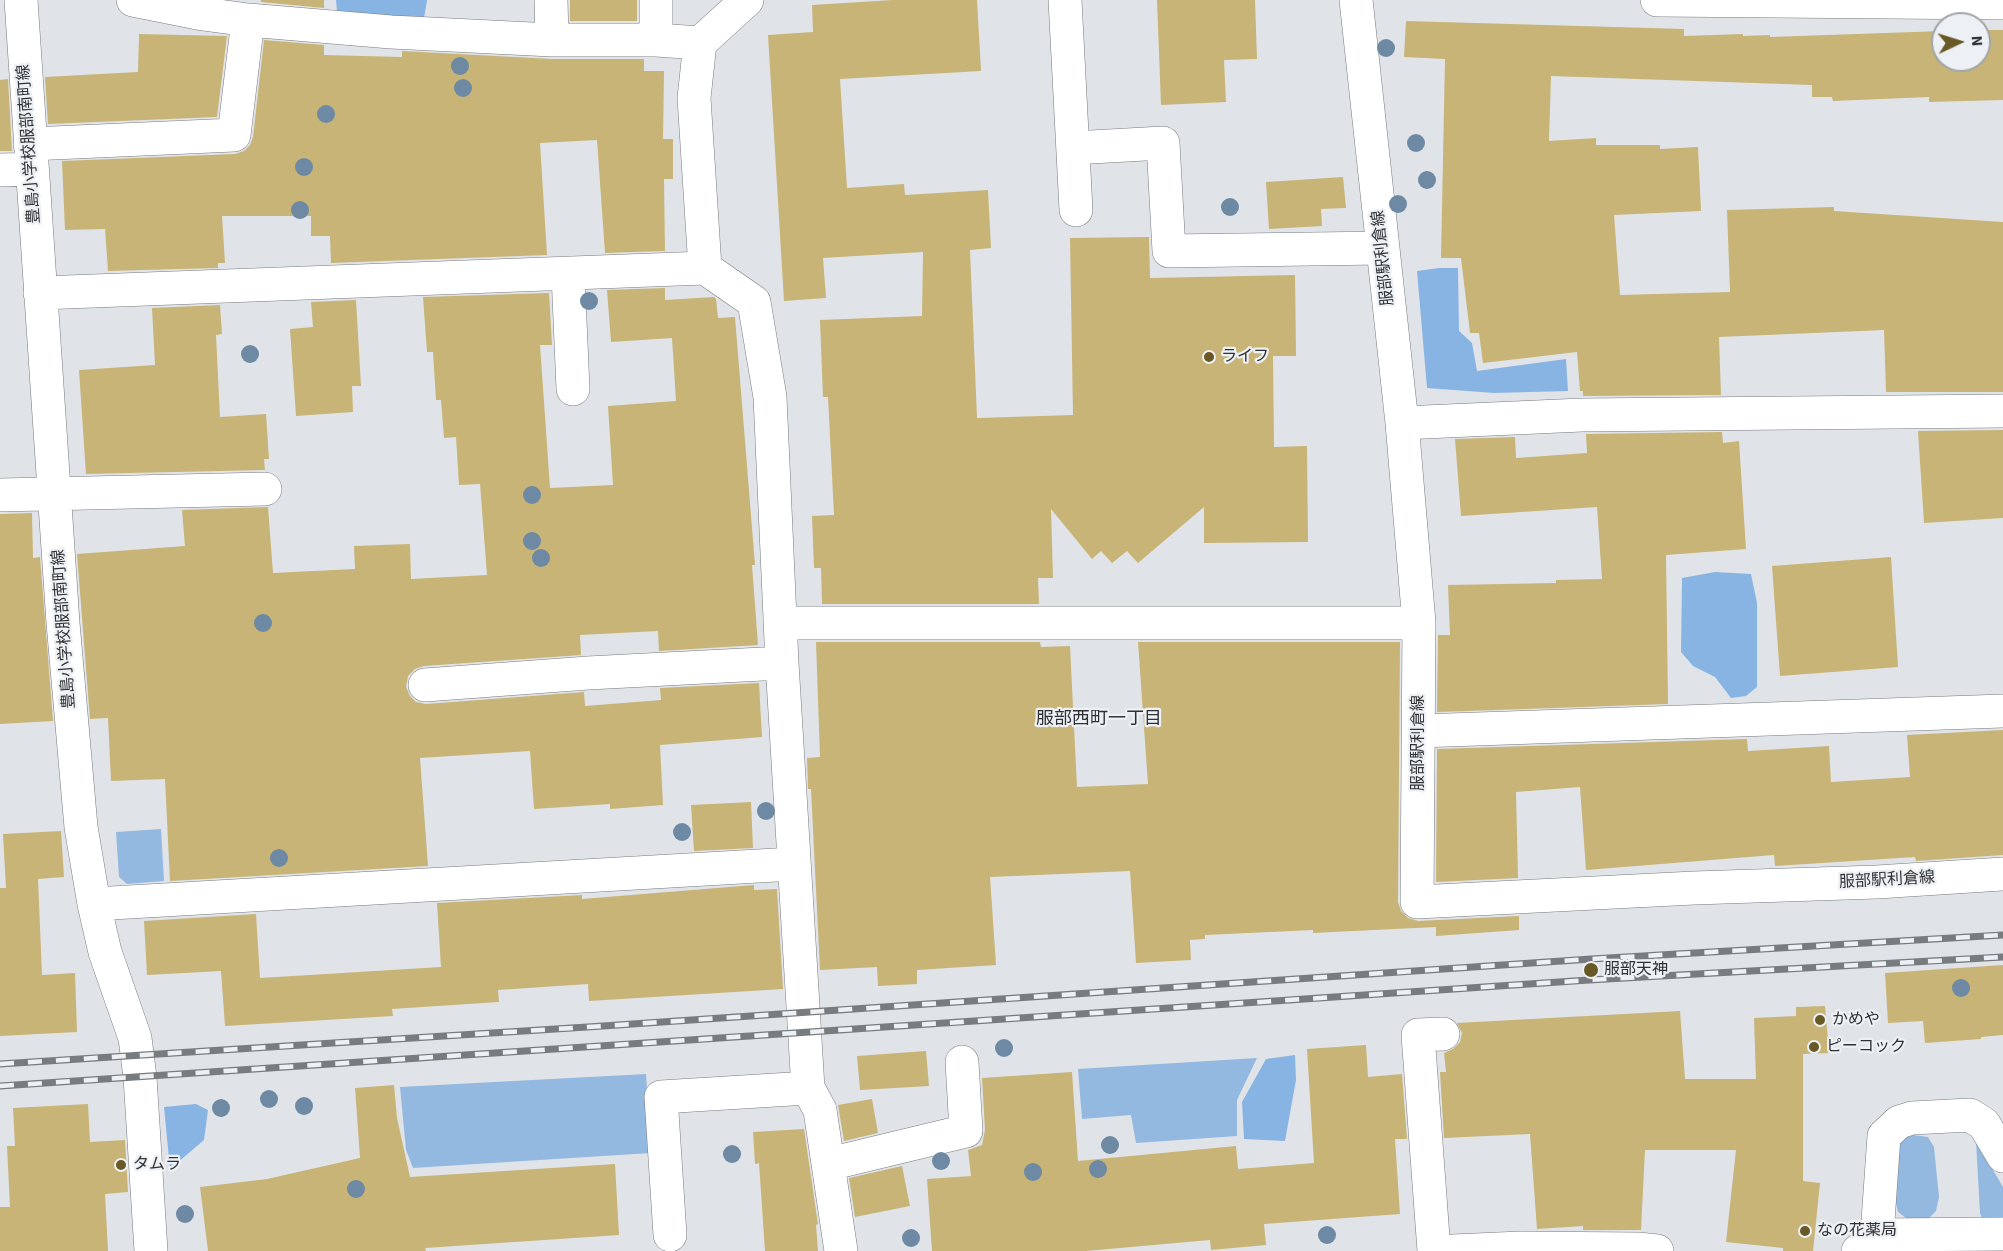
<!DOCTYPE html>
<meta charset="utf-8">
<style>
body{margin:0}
#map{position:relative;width:2003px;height:1251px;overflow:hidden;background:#e0e4e8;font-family:"Source Sans 3",sans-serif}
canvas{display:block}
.north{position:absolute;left:1931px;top:12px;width:60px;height:60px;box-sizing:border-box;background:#edf1f5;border:2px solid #a1a4a7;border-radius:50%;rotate:86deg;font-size:16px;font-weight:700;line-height:24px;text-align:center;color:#303133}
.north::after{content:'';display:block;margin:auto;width:21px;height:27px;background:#695927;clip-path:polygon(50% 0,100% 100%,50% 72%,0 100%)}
</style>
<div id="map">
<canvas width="2003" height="1251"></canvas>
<div class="north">N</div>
</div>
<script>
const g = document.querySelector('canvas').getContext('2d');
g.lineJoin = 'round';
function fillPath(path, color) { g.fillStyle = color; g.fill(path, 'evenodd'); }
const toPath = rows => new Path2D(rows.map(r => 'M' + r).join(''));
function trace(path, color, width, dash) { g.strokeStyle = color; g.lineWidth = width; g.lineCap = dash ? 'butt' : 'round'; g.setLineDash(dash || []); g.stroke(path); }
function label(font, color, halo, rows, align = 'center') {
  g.font = font + ' "Source Sans 3","Noto Sans JP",sans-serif'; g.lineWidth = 4.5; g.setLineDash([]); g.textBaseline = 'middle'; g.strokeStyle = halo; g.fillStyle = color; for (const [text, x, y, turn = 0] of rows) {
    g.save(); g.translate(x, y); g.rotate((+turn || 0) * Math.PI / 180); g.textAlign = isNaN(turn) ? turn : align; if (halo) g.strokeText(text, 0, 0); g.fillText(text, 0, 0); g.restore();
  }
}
const green = toPath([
 [161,829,164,881,127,884,119,877,116,832],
 [1257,1058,1237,1100,1237,1136,1136,1143,1131,1115,1082,1119,1078,1069],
 [646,1074,651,1153,413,1168,406,1150,400,1087],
 [1913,1135,1928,1137,1934,1147,1939,1197,1936,1211,1927,1220,1906,1218,1898,1212,1895,1199,1897,1149,1902,1139],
 [1976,1141,2003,1187,2003,1221,1982,1219,1980,1213]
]);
const forest = toPath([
 [336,0,427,0,427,1,424,18,337,12],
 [1439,268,1458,268,1459,331,1472,343,1477,371,1566,359,1568,391,1494,393,1427,388,1417,271],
 [1715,572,1751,574,1757,603,1757,687,1746,696,1731,698,1715,677,1693,666,1681,652,1682,578],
 [1295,1055,1296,1080,1285,1141,1244,1139,1242,1102,1266,1059],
 [196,1104,208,1110,204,1140,170,1169,164,1107]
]);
const building = toPath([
 [261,0,324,0,324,8,261,2],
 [570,0,637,0,637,21,570,21],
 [893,0,977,0,981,71,840,79,847,188,904,184,905,195,988,190,991,248,970,250,977,418,1073,415,1070,238,1149,237,1150,278,1295,275,1296,356,1273,356,1274,447,1307,446,1308,542,1204,543,1204,507,1138,563,1127,551,1112,563,1101,551,1092,559,1051,509,1053,578,1038,578,1039,604,822,604,821,568,814,568,812,516,834,515,828,397,823,397,820,320,922,316,923,252,823,258,826,298,784,301,768,35,813,32,812,5],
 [1157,0,1255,0,1257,59,1224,60,1226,102,1161,105],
 [1406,21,1684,29,1684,36,1743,34,1743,36,1770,35,1770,37,1943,31,1943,60,1979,60,1979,30,2003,30,2003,100,1929,102,1929,97,1833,101,1832,97,1812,97,1812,85,1551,76,1549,141,1596,138,1596,145,1660,145,1660,149,1698,147,1701,211,1614,215,1620,295,1730,292,1727,210,1834,207,1834,211,2003,222,2003,392,1886,392,1884,330,1719,337,1721,395,1583,396,1583,391,1580,391,1577,352,1483,363,1479,333,1470,333,1461,258,1441,258,1445,59,1404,57],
 [139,34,227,36,217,117,48,124,45,77,138,72],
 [264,40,324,45,324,55,402,57,402,51,552,59,644,59,644,71,664,71,663,139,673,139,673,179,664,179,665,251,605,253,597,140,540,143,547,255,331,263,330,236,311,236,311,216,222,216,225,263,218,263,218,268,108,271,105,229,65,230,62,161,235,154,244,151,250,145,253,137],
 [8,79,12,151,0,151,0,80],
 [1343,177,1346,208,1321,209,1322,226,1269,229,1266,182],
 [665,288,665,300,714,297,716,299,718,318,735,317,755,565,752,565,758,645,659,651,658,631,580,635,581,655,424,666,415,669,408,676,406,687,410,696,416,702,426,704,584,692,585,706,661,700,660,688,759,683,762,737,660,745,663,805,610,809,610,804,534,809,530,751,420,758,428,866,170,881,165,779,111,781,108,718,90,719,77,554,185,546,182,510,268,507,273,573,355,569,354,546,410,544,411,579,487,575,480,484,459,485,456,437,444,438,441,400,436,400,433,352,427,352,423,297,549,293,552,345,540,345,550,488,613,485,608,406,676,401,672,338,611,342,607,290],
 [356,300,361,386,352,386,353,412,296,416,290,329,313,327,311,302],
 [220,305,222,334,216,335,220,417,266,414,269,459,264,459,265,470,86,474,79,370,155,365,152,308],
 [2003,430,2003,518,1924,523,1918,431],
 [1722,432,1723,443,1739,441,1746,549,1666,555,1668,704,1437,712,1438,635,1450,635,1448,585,1556,583,1556,580,1602,579,1597,507,1461,516,1455,439,1515,437,1516,458,1587,453,1586,434],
 [32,513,33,558,40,557,53,721,0,724,0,514],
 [1891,557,1898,667,1780,676,1772,566],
 [816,642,1040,642,1041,647,1070,646,1077,787,1148,784,1138,642,1400,642,1398,902,1401,911,1408,918,1418,921,1519,916,1519,930,1436,936,1436,927,1313,933,1313,930,1205,935,1205,939,1190,940,1191,960,1136,963,1130,871,990,877,996,965,917,970,917,984,878,986,877,967,820,970,811,789,808,789,807,758,820,757],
 [2003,730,2003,855,1916,861,1915,857,1775,866,1774,855,1586,870,1580,787,1516,792,1518,878,1436,882,1437,749,1747,739,1748,751,1829,746,1831,782,1910,777,1907,735],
 [751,802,753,848,694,851,691,805],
 [61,831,64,877,38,879,42,975,75,973,77,1032,0,1036,0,888,6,888,3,834],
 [754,885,754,890,777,889,783,989,589,1001,588,984,498,990,499,1002,392,1009,393,1016,225,1026,221,971,147,975,144,921,256,914,260,978,441,967,437,903,582,895,582,899],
 [2003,965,2003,1035,1981,1037,1981,1039,1925,1043,1923,1021,1888,1023,1885,973],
 [1825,1006,1829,1053,1803,1054,1803,1181,1820,1183,1813,1251,1783,1251,1783,1248,1726,1242,1736,1150,1645,1150,1641,1230,1583,1230,1583,1226,1537,1229,1530,1134,1444,1138,1440,1072,1446,1072,1444,1053,1453,1049,1460,1042,1462,1033,1457,1023,1680,1011,1685,1079,1756,1079,1754,1018,1796,1016,1796,1007],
 [1366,1045,1368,1077,1402,1074,1407,1139,1395,1139,1400,1214,1264,1224,1266,1245,1211,1250,1210,1240,1086,1251,932,1251,927,1179,971,1176,968,1150,982,1145,985,1130,982,1078,1072,1072,1078,1161,1236,1146,1238,1169,1314,1163,1307,1049],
 [926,1051,929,1086,860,1090,857,1056],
 [394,1085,397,1118,410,1177,615,1164,619,1235,425,1248,426,1251,208,1251,200,1187,267,1179,360,1158,355,1088],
 [872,1099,878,1133,844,1141,838,1105],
 [88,1104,90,1142,125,1140,128,1192,105,1194,108,1251,0,1251,0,1207,10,1207,7,1146,15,1146,13,1108],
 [804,1129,818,1224,816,1225,818,1251,765,1251,759,1163,755,1164,753,1132],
 [902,1166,910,1206,855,1217,849,1178]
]);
const minor = toPath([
 [21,0,63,623,81,827,94,904,105,952,135,1038,140,1077,151,1251],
 [133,0,203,14,248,20,391,32,552,40,656,40,700,43],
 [551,0,552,40],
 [656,0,656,40],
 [747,0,700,43,694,98,705,268,754,302,770,397,782,663,808,1088,820,1110,841,1251],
 [1065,0,1076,210],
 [1356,0,1402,423,1419,623,1417,902,1694,888,1877,882,2003,874],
 [1657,0,2003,3],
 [30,144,234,135,248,20],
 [1073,148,1163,143,1169,251,1383,248],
 [0,170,32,169],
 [568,274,573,389],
 [40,293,705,268],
 [1402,423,1582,415,2003,411],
 [0,495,265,489],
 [780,623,1419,623],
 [425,685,588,673,782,663],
 [1419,731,2003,711],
 [94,904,793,864],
 [829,1164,966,1131,962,1062],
 [670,1235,661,1097,808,1088],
 [1877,1235,1884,1136,1899,1122,1912,1118,1970,1115,1984,1124,2003,1156],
 [1434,1251,1418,1035,1443,1034],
 [1453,1251,1521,1248,1638,1249,1657,1251],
 [1858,1251,1877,1235,2003,1234]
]);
const rail = toPath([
 [0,1064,603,1026,1591,959,2003,935],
 [0,1086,1589,980,2003,957]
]);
const trees = [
 [1386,48],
 [460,66],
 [463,88],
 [326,114],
 [1416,143],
 [304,167],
 [1427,180],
 [1398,204],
 [1230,207],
 [300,210],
 [589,301],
 [250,354],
 [532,495],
 [532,541],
 [541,558],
 [263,623],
 [766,811],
 [682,832],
 [279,858],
 [1961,988],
 [1004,1048],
 [269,1099],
 [304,1106],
 [221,1108],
 [1110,1145],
 [732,1154],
 [941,1161],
 [1098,1169],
 [1033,1172],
 [356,1189],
 [185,1214],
 [1327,1235],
 [911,1238]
];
const markers = [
 [1209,357,6,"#695927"],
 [1591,970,8,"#695927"],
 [1820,1020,6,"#695927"],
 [1814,1047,6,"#695927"],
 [121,1165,6,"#695927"],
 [1805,1231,6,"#695927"]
];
const streetNames = [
 ["豊島小学校服部南町線",30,144,-94],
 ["服部駅利倉線",1384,258,-96],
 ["豊島小学校服部南町線",65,629,-94],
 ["服部駅利倉線",1419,743,-90],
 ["服部駅利倉線",1887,881,-3]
];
const poiNames = [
 ["ライフ",1221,357],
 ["服部天神",1604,970],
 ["かめや",1832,1020],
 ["ピーコック",1826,1047],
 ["タムラ",133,1165],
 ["なの花薬局",1817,1231]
];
const neighbourhoodNames = [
 ["服部西町一丁目",1099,720]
];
fillPath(green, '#94b9e1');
fillPath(forest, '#88b4e4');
fillPath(building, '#c8b476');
trace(minor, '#777a7e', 34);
trace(minor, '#fff', 33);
trace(rail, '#797c7e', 7);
trace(rail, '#edf1f5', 4.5, [14]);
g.fillStyle = '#6e89a3';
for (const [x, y] of trees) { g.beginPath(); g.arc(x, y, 9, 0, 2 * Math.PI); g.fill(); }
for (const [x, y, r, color] of markers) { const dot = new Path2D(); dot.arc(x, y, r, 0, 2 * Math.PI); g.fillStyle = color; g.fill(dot); trace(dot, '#edf1f5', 2); }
label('16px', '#303133', '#edf1f5', streetNames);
label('16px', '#303133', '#edf1f5', poiNames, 'left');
label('18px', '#303133', '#edf1f5', neighbourhoodNames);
</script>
